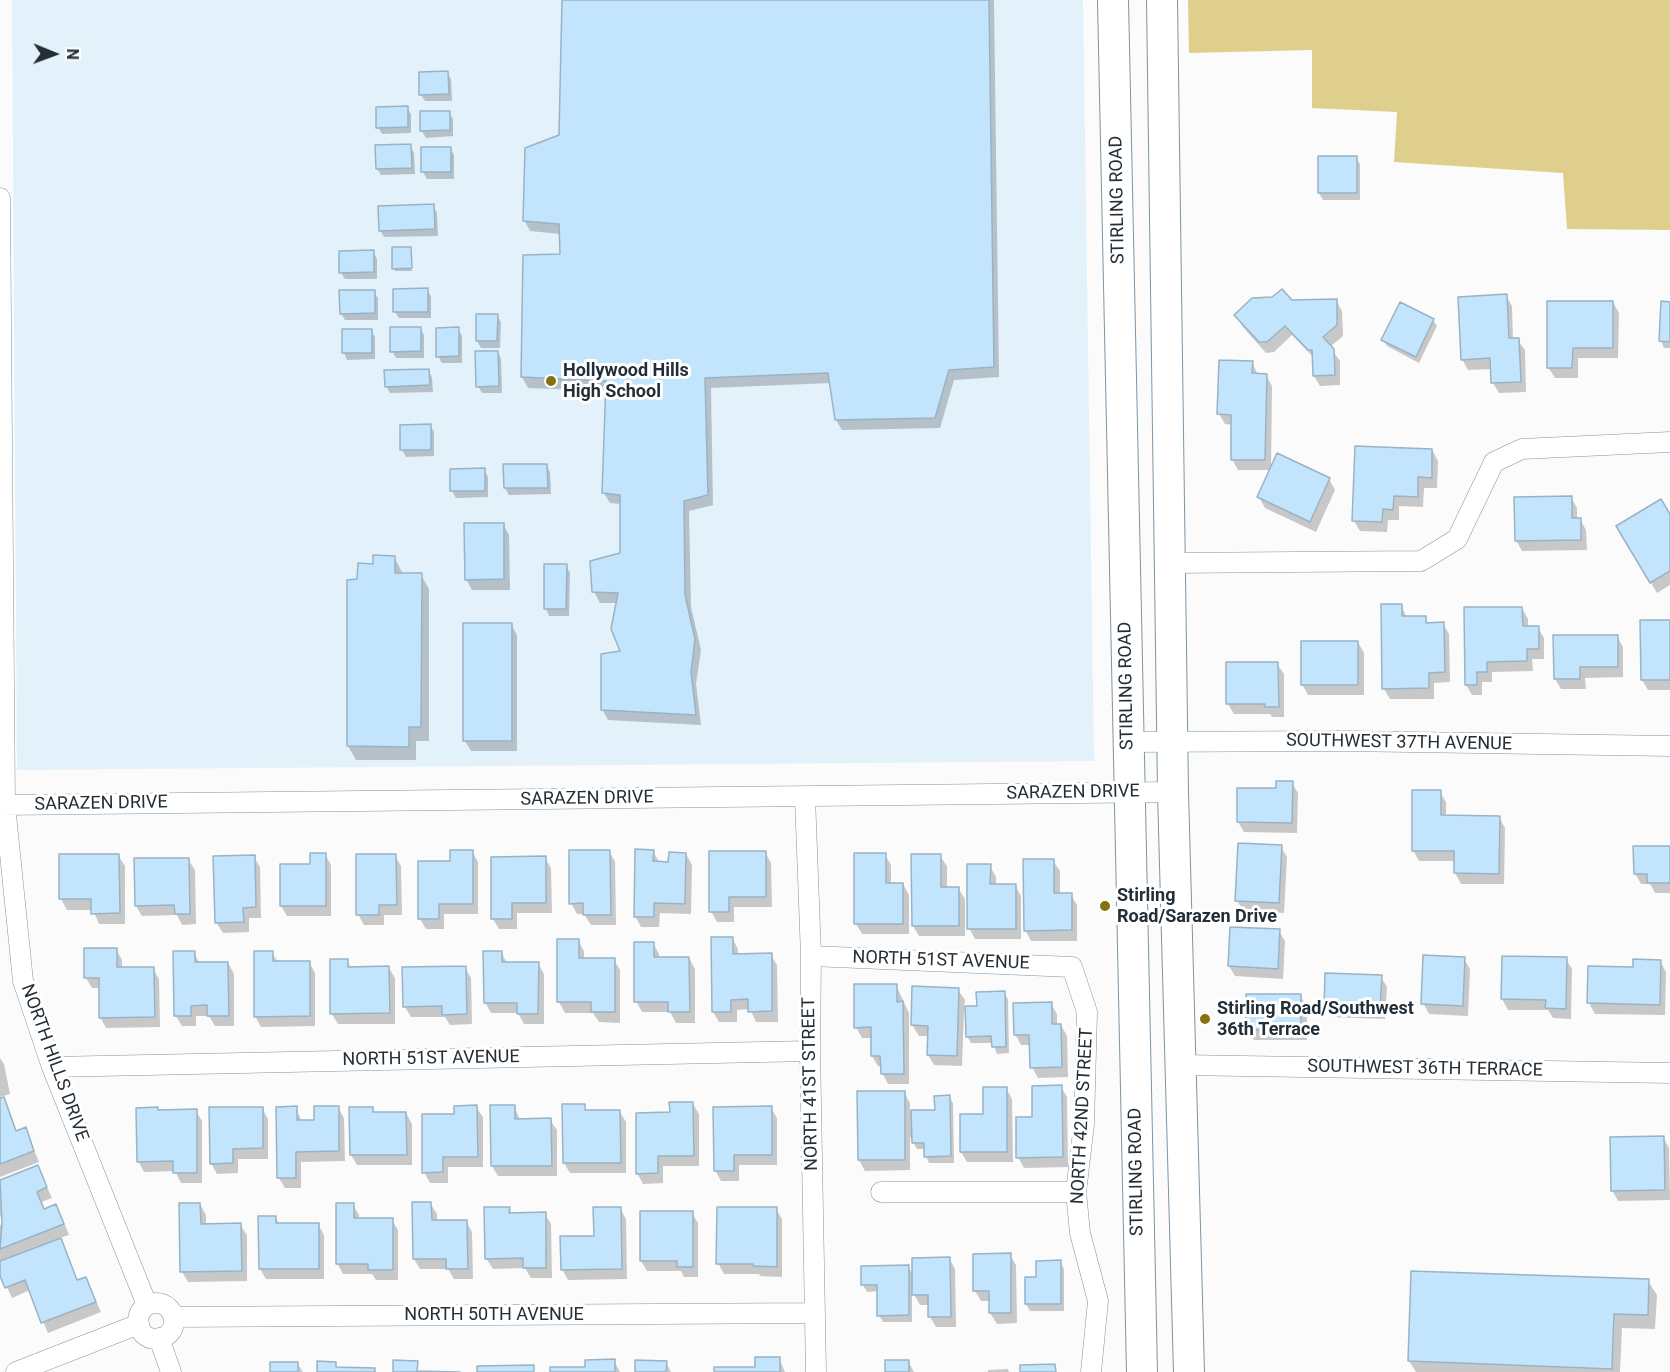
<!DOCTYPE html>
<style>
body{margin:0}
#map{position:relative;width:1670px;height:1372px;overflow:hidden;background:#fbfbfb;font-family:Roboto,sans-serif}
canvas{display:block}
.north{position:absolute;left:24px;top:24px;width:60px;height:60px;-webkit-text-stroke:4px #fff;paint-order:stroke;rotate:91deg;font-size:16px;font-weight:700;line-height:24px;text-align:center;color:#242e36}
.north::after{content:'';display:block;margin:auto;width:21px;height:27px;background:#242e36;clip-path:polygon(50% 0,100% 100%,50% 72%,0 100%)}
</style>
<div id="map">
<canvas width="1670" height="1372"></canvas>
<div class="north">N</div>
</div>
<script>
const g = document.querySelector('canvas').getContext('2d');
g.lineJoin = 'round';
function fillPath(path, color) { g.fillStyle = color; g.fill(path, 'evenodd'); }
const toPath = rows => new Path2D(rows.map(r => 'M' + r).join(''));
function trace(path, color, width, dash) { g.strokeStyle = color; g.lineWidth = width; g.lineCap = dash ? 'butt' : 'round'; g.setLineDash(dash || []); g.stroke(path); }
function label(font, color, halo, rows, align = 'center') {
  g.font = font + ' Roboto,sans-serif'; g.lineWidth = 6; g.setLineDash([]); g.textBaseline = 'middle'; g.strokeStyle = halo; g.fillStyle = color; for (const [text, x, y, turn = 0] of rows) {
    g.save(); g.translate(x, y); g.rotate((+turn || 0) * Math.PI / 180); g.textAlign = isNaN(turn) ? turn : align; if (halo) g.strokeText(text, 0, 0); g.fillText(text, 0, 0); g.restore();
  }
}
const built = toPath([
 [12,0,1083,0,1094,761,17,770]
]);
const green = toPath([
 [1188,0,1670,0,1670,230,1567,229,1563,173,1394,162,1397,112,1312,108,1312,50,1189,53]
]);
const shadow = toPath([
 [563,0,994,0,999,377,954,380,940,428,842,430,836,420,831,383,711,388,713,505,689,511,691,607,701,650,696,684,701,725,608,720,602,709,622,652,618,603,600,603,594,592,622,554,621,504,610,503,604,493,607,391,528,388,522,377,562,256,561,234,530,231,524,220,561,136],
 [447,73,451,79,452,101,425,101,421,95],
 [407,108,411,114,411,133,382,134,378,127],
 [422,112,449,112,453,119,453,136,426,138,422,131],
 [410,146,414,153,415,174,381,175,377,168],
 [423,148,450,148,454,155,454,179,427,179,423,172],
 [1356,157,1360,164,1360,200,1323,200,1319,193],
 [433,206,437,213,438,236,384,237,380,230],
 [410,249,412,271,395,271,394,268],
 [373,252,377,259,377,279,345,279,341,273],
 [427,290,431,296,431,318,399,318,395,312],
 [374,292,378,298,378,320,345,320,341,313],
 [1506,296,1512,306,1513,340,1518,340,1525,350,1526,392,1499,393,1493,383,1492,369,1468,370,1462,359],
 [1336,300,1342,311,1343,336,1330,347,1340,361,1340,385,1320,386,1314,376,1314,358,1292,335,1274,352,1266,353,1242,326,1236,315,1292,302],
 [1613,302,1619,313,1618,358,1578,358,1578,378,1555,378,1548,367],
 [1670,303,1670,348,1664,348,1661,341],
 [497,316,501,322,500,348,481,348,477,341],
 [1433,320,1437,326,1419,363,1387,346,1383,340],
 [420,328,424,335,424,358,396,358,392,351],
 [458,329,462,336,462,363,442,363,438,356],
 [371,330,375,337,375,359,347,360,344,353],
 [498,352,501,359,502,393,482,393,478,386],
 [1252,362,1258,375,1266,375,1272,386,1271,470,1238,470,1232,459,1233,425,1225,424,1219,414],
 [429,371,432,378,433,392,390,393,386,386],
 [430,425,434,432,434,456,406,457,402,450],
 [1432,450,1438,461,1437,488,1424,488,1423,507,1399,506,1399,520,1388,520,1387,532,1360,531,1354,521],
 [546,465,550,472,551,494,509,495,505,488],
 [484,470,488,477,488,497,456,498,452,491],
 [1329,479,1335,490,1316,532,1265,508,1259,497],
 [1571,497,1577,508,1577,520,1580,519,1586,530,1587,550,1522,551,1516,540],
 [1670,517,1670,585,1657,593,1618,527],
 [503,524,509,535,510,590,472,590,466,579],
 [394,557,403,574,421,575,429,589,429,741,416,741,416,760,356,760,348,746,349,581,359,581,374,565],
 [566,566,570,573,569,616,549,616,546,609],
 [1401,605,1407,618,1425,618,1429,624,1443,624,1449,634,1450,682,1434,683,1434,699,1390,699,1384,689],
 [1522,608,1528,619,1528,628,1538,628,1544,638,1544,659,1532,659,1533,671,1492,672,1492,682,1482,682,1482,695,1472,695,1466,685],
 [1670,621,1670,690,1648,690,1642,680],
 [511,624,517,635,517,751,471,751,465,741],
 [1617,636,1623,647,1623,677,1585,678,1586,689,1561,689,1555,679],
 [1358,642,1364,653,1364,695,1308,695,1302,684],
 [1277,664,1284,674,1284,717,1272,717,1270,714,1234,714,1228,704],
 [1292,783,1298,793,1297,833,1244,832,1238,822,1278,790],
 [1440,792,1446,802,1446,816,1499,817,1505,828,1504,884,1461,884,1455,873,1455,861,1419,861,1413,850],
 [1281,847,1287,857,1284,913,1243,911,1237,900],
 [1670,848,1670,893,1655,893,1650,884,1641,884,1635,873],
 [472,851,478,862,478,914,444,914,444,929,426,929,420,919,452,862],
 [609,851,615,862,616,925,591,925,584,914,577,914,571,903],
 [653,851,659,862,670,863,686,854,692,865,691,914,660,913,659,927,641,927,635,916],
 [765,852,771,863,772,907,734,907,734,922,717,922,711,911],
 [325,854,331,865,331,916,287,916,281,906,312,865],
 [118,855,125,866,125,924,99,924,93,910,67,910,61,899],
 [885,855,891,865,891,884,903,884,909,895,909,934,862,934,856,924],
 [395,856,401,866,402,915,384,915,384,925,364,925,358,914],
 [940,856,947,866,947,888,958,888,965,899,965,936,919,936,913,926],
 [254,857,260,867,261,918,249,918,249,932,223,933,216,922],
 [545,858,551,868,552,913,517,913,517,929,499,929,493,919],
 [188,859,195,870,196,924,182,925,177,915,142,916,136,906],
 [1053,861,1060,871,1060,895,1071,895,1077,905,1077,941,1031,941,1025,930],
 [990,866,996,877,996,885,1015,885,1021,896,1021,939,975,939,969,928],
 [1279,931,1285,941,1283,979,1235,976,1229,966],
 [732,938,738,949,738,955,771,955,777,965,778,1022,756,1022,750,1009,737,1010,737,1022,719,1022,713,1012],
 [559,940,578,940,584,951,584,960,614,960,620,970,620,1023,599,1022,593,1013,565,1013,559,1002],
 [653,943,659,954,659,958,689,958,695,969,695,1023,676,1023,670,1012,642,1012,636,1001],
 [116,949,122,960,122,969,153,969,159,979,160,1027,106,1028,100,1017,100,988,92,988,86,978],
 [501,952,507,963,538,963,544,974,544,1024,524,1024,518,1013,491,1013,485,1002],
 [194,953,200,964,228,963,234,974,234,1026,215,1026,209,1016,196,1016,196,1026,182,1026,176,1016],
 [272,953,278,962,309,962,315,973,315,1026,261,1027,255,1016],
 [1464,959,1470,969,1468,1016,1429,1014,1423,1003],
 [1566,959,1572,969,1571,1019,1553,1018,1548,1010,1508,1010,1502,999],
 [347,961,351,968,389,968,395,978,395,1024,338,1024,332,1014],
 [1660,961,1666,972,1665,1015,1595,1014,1589,1003,1634,968],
 [465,968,471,978,472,1024,450,1025,445,1017,411,1017,405,1007],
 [1381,977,1387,987,1385,1019,1331,1017,1325,1006],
 [896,985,909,1013,909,1084,888,1084,882,1073,882,1066,878,1066,872,1056,872,1038,862,1038,856,1027],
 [958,990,965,1000,964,1008,978,1007,1004,993,1008,999,1009,1053,997,1054,993,1043,971,1043,967,1036,967,1010,964,1010,962,1066,934,1065,928,1055,929,1036,919,1036,912,1025],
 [1300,996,1307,1006,1307,1040,1254,1040,1248,1029],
 [1051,1004,1057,1014,1057,1026,1061,1025,1067,1036,1068,1077,1038,1078,1032,1067,1031,1045,1021,1045,1015,1034],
 [0,1058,4,1064,10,1094,0,1097],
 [1061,1087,1067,1097,1068,1167,1024,1168,1018,1157,1033,1118],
 [1006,1088,1012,1099,1013,1162,967,1162,961,1152,985,1115],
 [904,1092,910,1103,910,1111,936,1111,949,1097,953,1103,954,1163,929,1163,926,1156,926,1149,917,1149,910,1137,910,1170,865,1171,859,1160],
 [3,1099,17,1132,25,1129,39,1162,0,1177,0,1100],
 [693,1104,699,1114,699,1166,663,1166,663,1183,643,1184,637,1173,671,1114],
 [584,1105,587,1112,620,1112,626,1122,626,1173,570,1173,564,1163],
 [514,1106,520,1120,550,1120,557,1130,557,1176,498,1176,492,1166],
 [338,1107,344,1118,345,1161,301,1162,301,1188,285,1188,279,1178,296,1108,302,1122,316,1122],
 [476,1107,483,1117,483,1167,448,1167,448,1183,430,1183,424,1172,455,1115],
 [262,1108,268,1119,268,1159,238,1159,238,1173,217,1174,211,1163],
 [372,1108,375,1113,406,1113,412,1124,412,1165,357,1165,351,1155],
 [771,1108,777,1118,777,1165,739,1165,739,1181,721,1181,715,1170],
 [158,1109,159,1111,196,1111,202,1121,202,1183,181,1183,175,1171,144,1172,138,1161],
 [1663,1137,1669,1148,1670,1200,1618,1201,1612,1190],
 [38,1167,52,1198,42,1202,45,1211,56,1206,62,1217,69,1235,59,1238,78,1281,86,1278,101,1312,48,1333,30,1290,12,1298,0,1272,0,1225,3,1224,0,1215,0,1182],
 [430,1203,437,1214,437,1222,466,1221,472,1232,473,1279,454,1279,448,1269,420,1269,414,1259],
 [200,1204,206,1215,206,1225,240,1225,247,1235,247,1281,188,1282,182,1272],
 [353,1205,359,1215,359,1220,392,1220,398,1230,398,1280,376,1280,372,1274,343,1274,337,1263],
 [509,1208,512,1214,545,1214,551,1224,552,1278,531,1278,525,1268,493,1269,486,1258],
 [620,1208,626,1219,627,1279,568,1280,562,1269,595,1238],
 [776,1209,782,1219,782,1277,760,1276,759,1274,724,1274,718,1263],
 [692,1213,698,1223,698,1277,684,1277,681,1271,647,1271,641,1261],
 [275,1217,279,1224,318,1224,324,1235,324,1279,266,1279,260,1269],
 [1010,1255,1016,1265,1017,1323,997,1324,990,1313,990,1301,981,1301,975,1291],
 [949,1258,955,1269,956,1327,936,1327,930,1317,930,1305,920,1305,912,1291,912,1322,883,1322,879,1315,879,1291,867,1292,863,1285,908,1267,914,1276],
 [1060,1262,1064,1269,1064,1311,1030,1311,1026,1304,1026,1279,1038,1279],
 [1648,1281,1657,1295,1655,1329,1622,1328,1620,1372,1416,1372,1409,1361],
 [779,1358,785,1372,715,1372,757,1368],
 [614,1361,620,1372,552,1372,587,1368],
 [908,1361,914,1372,886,1372],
 [666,1362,671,1372,636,1372],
 [297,1363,303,1372,271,1372],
 [1008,1369,1009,1372,988,1372,988,1370]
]);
const building = toPath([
 [562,0,989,0,994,367,949,370,935,418,835,420,828,373,705,378,708,495,684,501,685,595,695,639,691,672,696,715,601,710,601,654,620,651,611,629,618,593,592,592,590,561,620,553,620,495,602,493,606,381,521,377,523,255,560,254,559,224,523,221,525,148,559,135,562,0],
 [448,71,449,94,419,95,419,72,448,71],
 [408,106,408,127,376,128,376,107,408,106],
 [420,111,450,111,450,130,420,131,420,111],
 [411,144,412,168,376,169,375,145,411,144],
 [421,147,451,147,451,172,421,172,421,147],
 [1318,156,1357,156,1357,193,1318,193,1318,156],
 [434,204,435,229,379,231,378,206,434,204],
 [392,247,411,247,412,268,392,269,392,247],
 [374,250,374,272,339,273,339,251,374,250],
 [428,288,428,312,393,312,393,289,428,288],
 [1282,289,1292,300,1337,299,1337,325,1323,337,1334,349,1335,375,1313,376,1312,350,1308,350,1285,326,1267,342,1259,342,1234,315,1252,298,1272,297,1282,289],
 [339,290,375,290,375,313,340,314,339,290],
 [1507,294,1509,338,1519,338,1521,382,1491,383,1490,358,1461,360,1458,297,1507,294],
 [1547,301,1613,301,1613,348,1573,348,1572,368,1547,368,1547,301],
 [1661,301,1670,302,1670,342,1659,341,1661,301],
 [1400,302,1434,319,1416,357,1381,340,1400,302],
 [476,314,498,314,497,341,476,341,476,314],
 [390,327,421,327,421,351,390,352,390,327],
 [459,327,459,356,436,357,436,328,459,327],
 [342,329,372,329,372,353,342,353,342,329],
 [475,351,498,351,499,386,476,387,475,351],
 [1219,360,1253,361,1252,373,1267,374,1265,460,1231,460,1231,415,1217,414,1219,360],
 [429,369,430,385,385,387,384,370,429,369],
 [431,424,431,450,400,450,400,425,431,424],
 [1355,446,1432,449,1432,478,1418,477,1418,497,1394,496,1393,510,1383,509,1382,522,1352,521,1355,446],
 [1277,453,1330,478,1310,522,1257,497,1277,453],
 [503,464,547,464,548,488,504,488,503,464],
 [485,468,485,491,450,491,450,469,485,468],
 [1572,496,1572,518,1581,518,1581,540,1515,541,1514,497,1572,496],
 [1661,499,1670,514,1670,571,1650,583,1616,526,1661,499],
 [464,523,504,523,504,579,465,580,464,523],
 [373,555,395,556,395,573,422,573,421,727,409,727,409,747,347,746,347,580,357,579,358,563,373,564,373,555],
 [544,564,567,564,566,609,544,609,544,564],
 [1381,604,1402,604,1402,616,1426,616,1426,623,1444,622,1445,672,1429,673,1429,688,1382,689,1381,604],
 [1464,607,1522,607,1523,626,1539,626,1539,649,1527,649,1527,661,1487,662,1487,672,1477,672,1477,685,1465,685,1464,607],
 [1640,620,1670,620,1670,680,1641,680,1640,620],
 [463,623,512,623,512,741,463,741,463,623],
 [1553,635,1618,635,1618,667,1580,667,1580,679,1554,679,1553,635],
 [1301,641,1358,641,1358,685,1301,685,1301,641],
 [1226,662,1278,662,1279,707,1264,707,1265,704,1226,704,1226,662],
 [1276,781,1293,781,1292,823,1237,822,1237,788,1276,788,1276,781],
 [1412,790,1441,790,1441,815,1500,816,1499,874,1454,873,1454,851,1412,851,1412,790],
 [1238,843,1282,845,1279,903,1235,901,1238,843],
 [1633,846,1670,846,1670,883,1647,883,1647,874,1634,874,1633,846],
 [635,849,654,850,653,861,668,862,669,852,686,853,685,904,654,903,654,917,634,917,635,849],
 [450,850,473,850,473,904,439,904,439,919,418,919,418,861,450,861,450,850],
 [569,850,610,850,611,915,583,915,583,903,569,904,569,850],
 [709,851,766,851,766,897,729,897,729,912,709,912,709,851],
 [310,853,326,853,326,906,280,906,280,864,310,864,310,853],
 [854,853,886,853,886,883,903,883,903,924,854,924,854,853],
 [59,854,119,854,120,913,91,914,91,899,59,899,59,854],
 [356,854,396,854,397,905,379,905,379,915,356,915,356,854],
 [911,854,941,854,941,887,959,887,959,926,912,926,911,854],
 [255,855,256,907,243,908,244,922,215,923,213,856,255,855],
 [546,856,546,903,512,903,512,919,491,919,491,857,546,856],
 [134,858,189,858,190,914,175,914,174,905,135,906,134,858],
 [1023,859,1054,859,1054,893,1072,893,1072,930,1024,931,1023,859],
 [967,864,991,864,990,884,1016,884,1016,929,967,929,967,864],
 [1230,927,1280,929,1278,969,1228,966,1230,927],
 [711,937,733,937,733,954,772,953,772,1011,748,1012,748,999,731,1000,731,1012,712,1012,711,937],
 [557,939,579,939,579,958,615,958,615,1012,591,1012,591,1002,557,1002,557,939],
 [634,942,654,942,654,957,689,957,690,1012,668,1012,668,1002,634,1002,634,942],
 [84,948,117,948,117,967,154,967,155,1017,99,1018,99,978,84,978,84,948],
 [173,951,195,951,195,962,228,962,229,1016,207,1016,207,1005,191,1006,191,1016,174,1016,173,951],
 [254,951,273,951,273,961,310,961,310,1016,254,1017,254,951],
 [483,951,502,951,502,962,539,962,538,1014,517,1014,517,1003,484,1003,483,951],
 [1423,955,1465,957,1463,1006,1421,1004,1423,955],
 [1502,956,1567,957,1566,1009,1545,1008,1546,1000,1501,999,1502,956],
 [330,959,348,959,348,967,389,966,390,1013,330,1014,330,959],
 [1633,959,1661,960,1660,1005,1587,1003,1588,966,1633,967,1633,959],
 [466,966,467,1014,442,1015,442,1006,403,1007,402,967,466,966],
 [1325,973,1382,975,1380,1009,1324,1007,1325,973],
 [854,984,897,984,897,1002,903,1001,904,1074,881,1074,880,1056,871,1056,871,1027,854,1028,854,984],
 [912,986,959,988,957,1056,927,1055,928,1026,911,1025,912,986],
 [1005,991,1006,1047,992,1047,991,1036,966,1037,965,1006,977,1006,976,992,1005,991],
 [1246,994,1301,994,1301,1029,1246,1030,1246,994],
 [1052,1002,1052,1024,1061,1024,1062,1067,1030,1068,1029,1035,1014,1035,1013,1003,1052,1002],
 [1062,1085,1063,1157,1016,1158,1016,1117,1032,1117,1032,1086,1062,1085],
 [983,1087,1007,1087,1007,1152,960,1152,960,1114,983,1114,983,1087],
 [857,1091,905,1091,905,1160,858,1160,857,1091],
 [950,1095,951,1156,924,1157,924,1143,912,1143,911,1110,935,1110,934,1096,950,1095],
 [4,1097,16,1131,26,1127,34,1151,0,1164,0,1098,4,1097],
 [669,1102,693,1102,694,1156,658,1156,658,1173,636,1174,636,1113,670,1112,669,1102],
 [562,1104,585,1104,585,1110,620,1110,621,1163,563,1163,562,1104],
 [477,1105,478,1157,443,1157,443,1172,422,1173,422,1114,454,1114,454,1106,477,1105],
 [490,1105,515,1105,515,1119,551,1118,552,1166,491,1166,490,1105],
 [297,1106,297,1120,314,1120,314,1106,339,1106,339,1151,296,1152,296,1178,277,1178,276,1107,297,1106],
 [772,1106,772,1155,734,1155,734,1171,714,1171,713,1107,772,1106],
 [158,1107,158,1110,197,1109,197,1173,173,1173,173,1161,137,1162,136,1108,158,1107],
 [209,1107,263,1107,263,1148,233,1149,233,1163,210,1164,209,1107],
 [349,1107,373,1107,373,1112,406,1112,407,1155,350,1155,349,1107],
 [1664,1136,1665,1190,1611,1191,1610,1137,1664,1136],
 [38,1165,47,1187,37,1192,44,1209,56,1204,64,1224,0,1249,2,1223,0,1180,38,1165],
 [412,1202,431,1202,432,1220,467,1220,468,1269,446,1269,446,1259,413,1259,412,1202],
 [179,1203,200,1203,201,1224,241,1223,242,1271,180,1272,179,1203],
 [336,1203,354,1203,354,1218,393,1218,393,1270,368,1270,368,1264,336,1264,336,1203],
 [484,1207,510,1207,509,1213,546,1212,546,1268,523,1268,523,1258,485,1259,484,1207],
 [593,1207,621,1207,622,1269,561,1270,560,1236,594,1236,593,1207],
 [717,1207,777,1207,777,1267,753,1266,753,1264,716,1264,717,1207],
 [640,1211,693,1211,693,1267,677,1267,677,1261,640,1261,640,1211],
 [258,1216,276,1216,276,1223,319,1223,319,1269,259,1269,258,1216],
 [61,1238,77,1280,86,1277,96,1302,41,1323,25,1280,5,1288,0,1276,0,1261,61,1238],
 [1011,1253,1011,1313,989,1313,989,1291,973,1291,973,1254,1011,1253],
 [950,1257,951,1317,928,1317,928,1295,912,1295,912,1258,950,1257],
 [1061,1260,1061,1304,1025,1304,1025,1277,1036,1277,1036,1261,1061,1260],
 [909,1265,909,1315,877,1316,877,1285,861,1285,861,1266,909,1265],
 [1411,1271,1649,1279,1648,1315,1614,1314,1612,1369,1408,1361,1411,1271],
 [755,1357,780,1357,780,1372,714,1372,714,1367,755,1367,755,1357],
 [615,1359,615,1372,550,1372,550,1367,585,1367,585,1360,615,1359],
 [393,1360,418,1361,417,1371,460,1372,393,1372,393,1360],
 [635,1360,667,1361,666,1372,635,1372,635,1360],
 [885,1360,909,1360,909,1372,885,1372,885,1360],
 [317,1361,336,1362,336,1367,375,1368,375,1372,317,1372,317,1361],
 [270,1362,298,1362,298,1372,270,1372,270,1362],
 [1055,1364,1056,1372,1020,1372,1020,1365,1055,1364],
 [534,1365,534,1372,477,1372,477,1366,534,1365]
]);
const street = toPath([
 [0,198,5,805,23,981,52,1067,147,1305],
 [1169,563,1421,561,1457,539,1494,462,1522,449,1670,442],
 [1128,742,1344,741,1670,746],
 [805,797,811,956,810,1051,816,1372],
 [0,805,1173,792],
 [811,956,1072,967,1087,1012,1084,1124,1076,1192,1080,1233,1098,1301,1091,1372],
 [1181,1065,1670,1073],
 [52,1067,810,1051],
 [881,1192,1076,1192],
 '138 1321a18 18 0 1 1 36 0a18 18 0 1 1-36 0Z',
 [174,1317,814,1313],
 [159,1338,171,1372],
 [16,1372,139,1324]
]);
const primary = toPath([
 [1113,0,1142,1372],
 [1162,0,1173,792,1189,1372]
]);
const markers = [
 [551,381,6,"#847111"],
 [1105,906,6,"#847111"],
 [1205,1019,6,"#847111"]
];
const streetNames = [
 ["STIRLING ROAD",1118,200,-91],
 ["STIRLING ROAD",1127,686,-91],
 ["SOUTHWEST 37TH AVENUE",1399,743,1],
 ["SARAZEN DRIVE",1073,793,-1],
 ["SARAZEN DRIVE",587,799,-1],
 ["SARAZEN DRIVE",101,804,-1],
 ["NORTH 51ST AVENUE",941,961,2],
 ["NORTH 51ST AVENUE",431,1059,-1],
 ["NORTH HILLS DRIVE",54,1063,70],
 ["SOUTHWEST 36TH TERRACE",1425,1069,1],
 ["NORTH 41ST STREET",811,1084,-91],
 ["NORTH 42ND STREET",1083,1116,-87],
 ["STIRLING ROAD",1137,1172,-91],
 ["NORTH 50TH AVENUE",494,1315]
];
const poiNames = [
 ["Hollywood Hills",563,371],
 ["High School",563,392],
 ["Stirling",1117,896],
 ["Road/Sarazen Drive",1117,917],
 ["Stirling Road/Southwest",1217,1009],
 ["36th Terrace",1217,1030]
];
fillPath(built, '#e3f1fa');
fillPath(green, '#decf8d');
fillPath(shadow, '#0003');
fillPath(building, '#c2e4fc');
trace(building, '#99b3c5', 1.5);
trace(street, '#7b95a6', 21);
trace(primary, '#7b95a6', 32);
trace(street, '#fff', 20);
trace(primary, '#fff', 30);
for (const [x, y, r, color] of markers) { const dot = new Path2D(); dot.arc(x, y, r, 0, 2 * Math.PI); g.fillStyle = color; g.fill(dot); trace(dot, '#fff', 2); }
label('18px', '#242e36', '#fff', streetNames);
label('bold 18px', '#242e36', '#fff', poiNames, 'left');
</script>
